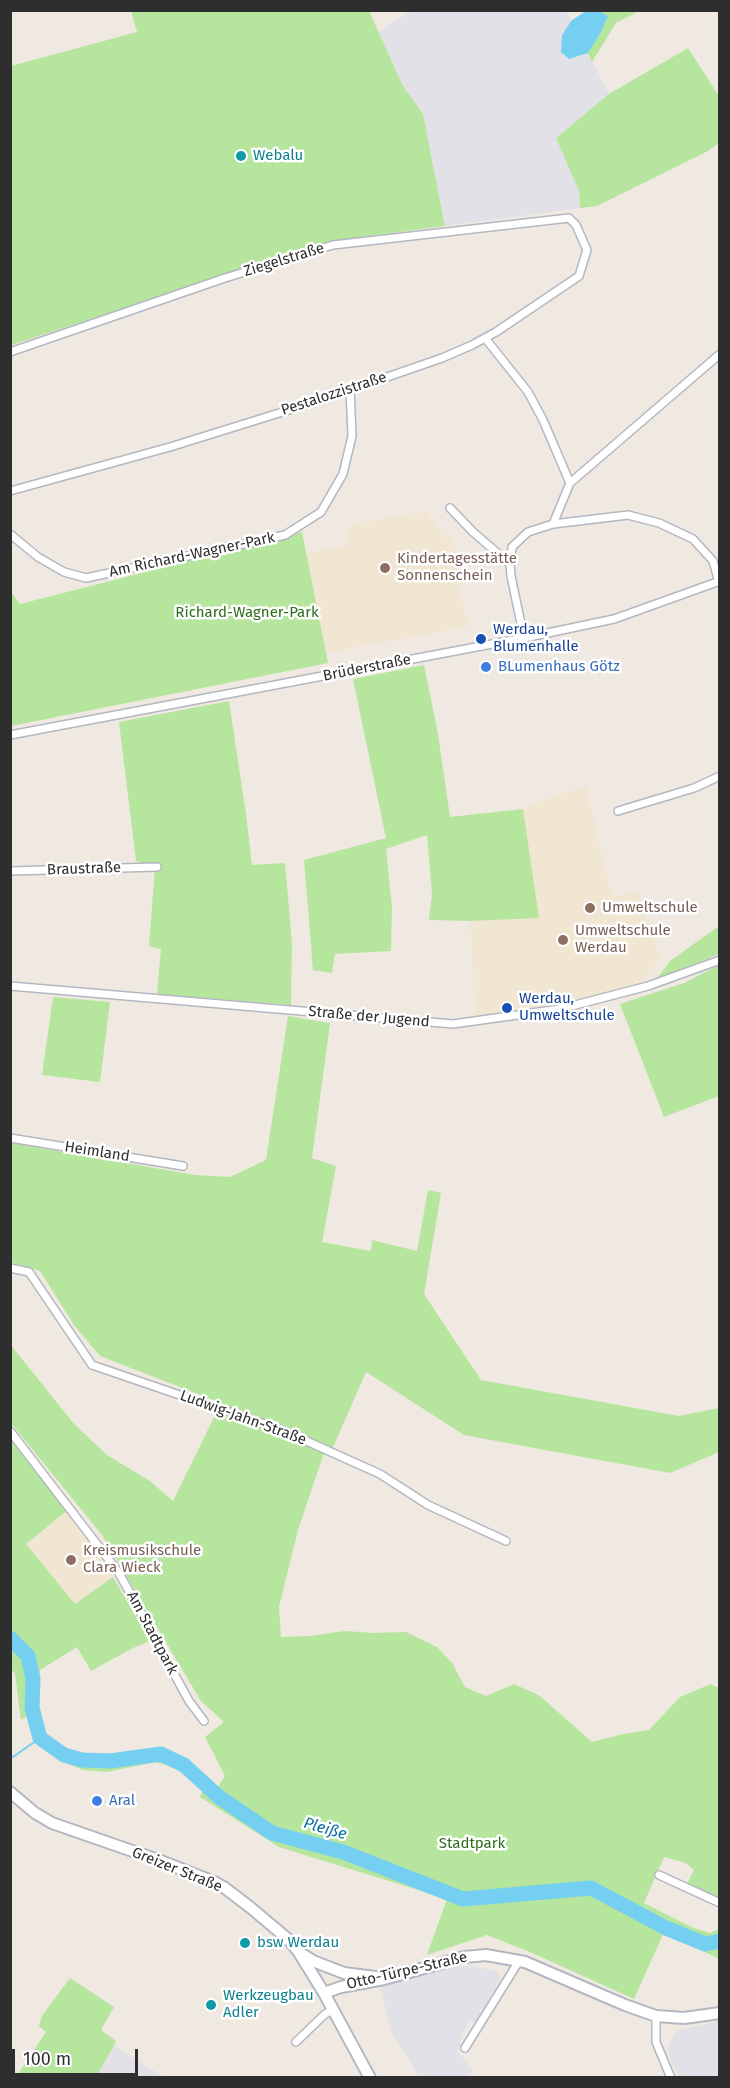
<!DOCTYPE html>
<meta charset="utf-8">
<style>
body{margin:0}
#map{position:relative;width:730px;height:2088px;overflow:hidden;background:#efe9e1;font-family:"Fira Sans",sans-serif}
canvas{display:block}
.frame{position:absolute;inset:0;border:12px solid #2e2e2e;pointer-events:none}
.scale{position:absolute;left:12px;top:2049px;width:126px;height:27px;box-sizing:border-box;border:3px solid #2e2e2e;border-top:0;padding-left:8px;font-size:18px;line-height:21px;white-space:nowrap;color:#2e2e2e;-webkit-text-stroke:4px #fff;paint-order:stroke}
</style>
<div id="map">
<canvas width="730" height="2088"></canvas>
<div class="frame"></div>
<div class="scale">100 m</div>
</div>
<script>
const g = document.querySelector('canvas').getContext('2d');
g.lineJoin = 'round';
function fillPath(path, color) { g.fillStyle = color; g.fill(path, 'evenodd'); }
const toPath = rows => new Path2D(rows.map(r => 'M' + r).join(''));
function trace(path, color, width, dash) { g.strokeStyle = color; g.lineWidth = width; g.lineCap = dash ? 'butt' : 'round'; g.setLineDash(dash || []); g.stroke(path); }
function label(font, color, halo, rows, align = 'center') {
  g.font = font + ' "Fira Sans",sans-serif'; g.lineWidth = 5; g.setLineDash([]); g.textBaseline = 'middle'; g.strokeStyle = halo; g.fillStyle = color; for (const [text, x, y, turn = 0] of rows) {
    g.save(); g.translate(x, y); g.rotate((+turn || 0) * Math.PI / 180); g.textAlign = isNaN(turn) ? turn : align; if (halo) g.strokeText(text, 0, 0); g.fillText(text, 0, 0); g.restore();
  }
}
const industrial = toPath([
 [411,11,566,11,571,21,562,35,577,58,588,53,609,94,556,138,579,191,580,208,445,226,423,114,403,86,379,32],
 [456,1966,471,1966,496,1971,501,1978,475,2023,471,2021,462,2033,458,2052,473,2070,468,2077,419,2077,391,2031,380,1987,430,1972],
 [719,2021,719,2077,679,2077,669,2056,668,2045,678,2030],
 [114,2046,164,2077,96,2078]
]);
const education = toPath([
 [428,511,431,520,441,531,445,531,446,538,453,536,463,584,458,586,469,627,326,653,306,553,346,545,351,524],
 [586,786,612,897,638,892,660,959,639,986,563,1004,475,1017,470,921,539,918,523,809,538,802],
 [69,1509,113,1577,75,1604,26,1544]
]);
const green = toPath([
 [131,11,369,11,403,86,423,114,445,226,331,241,11,345,11,66,137,32],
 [599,11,639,11,616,23,592,62,588,53,600,34,607,16],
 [688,48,719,96,719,143,708,151,597,206,580,208,579,191,556,138,609,94],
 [302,532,328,663,11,726,10,590,20,604],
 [424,665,438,734,450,817,523,809,539,918,470,921,429,920,432,894,427,835,386,849,392,908,391,951,335,954,332,973,313,970,304,860,386,838,353,679],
 [229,701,246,814,252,865,285,863,292,944,291,1005,157,994,161,949,149,946,155,867,136,861,119,722],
 [719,926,719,954,668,975,658,977,670,961],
 [719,965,719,1096,664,1117,620,1004,684,983],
 [53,997,110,1002,100,1082,42,1075],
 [288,1016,330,1023,312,1158,336,1166,322,1242,371,1251,372,1240,417,1251,428,1190,441,1193,424,1294,481,1380,679,1416,719,1408,719,1452,670,1473,464,1435,366,1372,331,1452,325,1450,298,1530,279,1607,281,1637,309,1636,345,1631,374,1633,406,1632,437,1647,452,1663,465,1687,486,1696,514,1684,540,1696,592,1742,623,1734,649,1730,680,1697,711,1684,719,1688,719,1898,687,1884,694,1870,686,1863,664,1857,644,1903,691,1927,710,1933,719,1929,719,1959,664,1932,634,1999,530,1952,487,1935,427,1955,447,1899,279,1847,200,1797,203,1789,187,1775,172,1767,155,1762,107,1772,83,1770,61,1761,38,1743,30,1714,21,1720,15,1674,11,1669,11,1431,69,1509,26,1544,75,1604,113,1577,150,1641,133,1648,91,1671,77,1647,40,1670,36,1699,38,1717,47,1737,63,1749,77,1755,101,1757,154,1748,174,1755,194,1767,210,1783,218,1787,225,1776,205,1737,224,1722,201,1701,102,1535,11,1423,10,1344,74,1424,107,1455,150,1481,173,1501,221,1403,100,1356,74,1325,40,1271,11,1262,11,1143,195,1175,230,1177,266,1160],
 [70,1978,114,2007,101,2030,116,2041,114,2046,96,2077,16,2077,46,2032,39,2026,42,2016]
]);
const water = toPath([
 [586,11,599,11,608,16,600,34,588,53,569,59,561,52,562,35,571,21]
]);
const stream = toPath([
 [10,1759,40,1738]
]);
const river = toPath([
 [10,1638,28,1656,33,1679,32,1708,40,1738,64,1755,82,1760,110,1761,161,1754,184,1765,219,1797,272,1833,343,1852,463,1899,591,1888,666,1928,705,1944,720,1941]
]);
const street = toPath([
 [485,338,528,392,543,420,570,483,553,524],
 [10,352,225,278,333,245,569,218,576,225,587,250,579,276,496,332,472,345,442,358,321,400,170,447,10,491],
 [570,483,720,354],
 [450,508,473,532,510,564],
 [10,534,38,557,64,572,86,578,285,535,321,512,343,474,352,436,350,389],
 [524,638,511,576,510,564,512,547,528,532,553,524,628,515,659,523,693,539,713,561,719,582],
 [10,735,524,638,614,619,720,581],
 [618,811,694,788,720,776],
 [10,871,157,867],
 [10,986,453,1024,560,1009,648,986,720,960],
 [10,1138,183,1166],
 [10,1268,29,1272,92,1365,282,1430,380,1474,428,1505,506,1541],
 [10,1431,119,1573,189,1701,204,1721],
 [659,1875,720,1903],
 [656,2016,656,2042,671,2078],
 [296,2042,324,2015,333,2009],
 [465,2048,519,1961]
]);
const secondary = toPath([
 [10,1792,35,1813,52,1823,161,1861,214,1882,225,1888,251,1908,289,1940,298,1951,324,1993,370,2078],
 [302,1954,313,1961,344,1973,375,1977],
 [324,1993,341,1987,384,1979,464,1957,486,1955,525,1962,625,2005,656,2016,684,2018,720,2013]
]);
const markers = [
 [241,156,6,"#0f9aa8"],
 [385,568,6,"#8d6e63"],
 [481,639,6,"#1a4fb4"],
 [486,667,6,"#3f7fe0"],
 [590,908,6,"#8d6e63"],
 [563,940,6,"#8d6e63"],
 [507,1008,6,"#1a4fb4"],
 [71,1560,6,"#8d6e63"],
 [97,1801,6,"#3f7fe0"],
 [245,1943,6,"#0f9aa8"],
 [211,2005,6,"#0f9aa8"]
];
const cultureNames = [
 ["Webalu",253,156],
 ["bsw Werdau",257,1943],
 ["Werkzeugbau",223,1996],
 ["Adler",223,2013]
];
const streetNames = [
 ["Ziegelstraße",284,260,-17],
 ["Pestalozzistraße",334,394,-18],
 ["Am Richard-Wagner-Park",192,555,-12],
 ["Brüderstraße",367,668,-11],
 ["Braustraße",84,869,-2],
 ["Straße der Jugend",369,1017,5],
 ["Heimland",97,1152,9],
 ["Ludwig-Jahn-Straße",243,1418,20],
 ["Am Stadtpark",152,1633,62],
 ["Greizer Straße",177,1870,22],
 ["Otto-Türpe-Straße",407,1971,-13]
];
const educationNames = [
 ["Kindertagesstätte",397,559],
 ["Sonnenschein",397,576],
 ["Umweltschule",602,908],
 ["Umweltschule",575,931],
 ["Werdau",575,948],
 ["Kreismusikschule",83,1551],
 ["Clara Wieck",83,1568]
];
const parkNames = [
 ["Richard-Wagner-Park",247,613],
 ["Stadtpark",472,1844]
];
const transitNames = [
 ["Werdau,",493,630],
 ["Blumenhalle",493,647],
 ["Werdau,",519,999],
 ["Umweltschule",519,1016]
];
const shopNames = [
 ["BLumenhaus Götz",498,667],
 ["Aral",109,1801]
];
const waterNames = [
 ["Pleiße",325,1829,16]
];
fillPath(industrial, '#e3e1e8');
fillPath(education, '#f0e6d1');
fillPath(green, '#b6e59e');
fillPath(water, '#75cff0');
trace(stream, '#75cff0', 2);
trace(river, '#75cff0', 15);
trace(street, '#b4b7c1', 10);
trace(secondary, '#b4b7c1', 14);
trace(street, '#fff', 7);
trace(secondary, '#fff', 10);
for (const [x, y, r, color] of markers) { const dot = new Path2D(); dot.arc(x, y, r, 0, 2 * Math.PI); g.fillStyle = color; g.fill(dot); trace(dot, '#fff', 2); }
label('15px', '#0d838f', '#fff', cultureNames, 'left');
label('15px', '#2e2e2e', '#fff', streetNames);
label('15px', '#785e54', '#fff', educationNames, 'left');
label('15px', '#2c6e1b', '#fff', parkNames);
label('15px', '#164399', '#fff', transitNames, 'left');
label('15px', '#366cbe', '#fff', shopNames, 'left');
label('italic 16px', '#0d6fa3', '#fff', waterNames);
</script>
